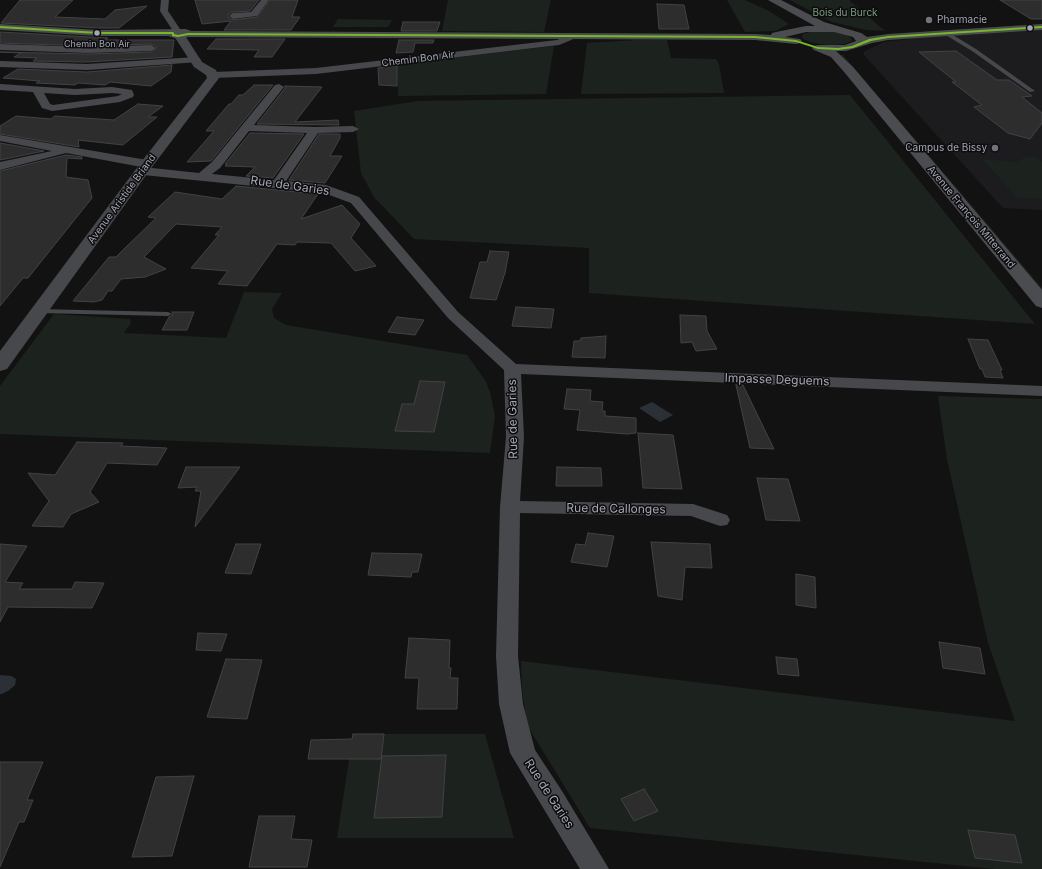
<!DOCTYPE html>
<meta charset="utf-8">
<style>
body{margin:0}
canvas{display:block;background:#121212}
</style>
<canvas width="1042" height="869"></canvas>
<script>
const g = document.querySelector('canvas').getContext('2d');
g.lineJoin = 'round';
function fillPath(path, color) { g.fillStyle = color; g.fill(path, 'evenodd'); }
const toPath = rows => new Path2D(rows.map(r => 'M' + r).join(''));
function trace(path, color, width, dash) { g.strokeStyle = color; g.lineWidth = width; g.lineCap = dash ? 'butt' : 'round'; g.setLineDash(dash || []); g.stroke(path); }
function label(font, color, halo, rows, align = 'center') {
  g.font = font + ' Inter,sans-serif'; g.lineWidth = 3; g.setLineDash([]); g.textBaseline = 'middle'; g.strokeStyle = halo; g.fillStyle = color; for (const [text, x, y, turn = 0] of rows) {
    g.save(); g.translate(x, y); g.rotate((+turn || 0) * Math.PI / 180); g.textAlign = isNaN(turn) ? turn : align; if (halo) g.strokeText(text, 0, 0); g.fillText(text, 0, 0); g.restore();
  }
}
const built = toPath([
 [1042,30,1042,210,1003,208,863,54,865,51,884,42,920,38]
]);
const green = toPath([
 [448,0,551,0,544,32,442,31],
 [727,0,745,0,769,11,789,24,775,31,745,32],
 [790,0,849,0,885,31,866,30,832,22],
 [338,19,392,20,388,27,333,27],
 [814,31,831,31,845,34,852,39,852,41,844,44,829,45,813,43,803,39,802,36,803,34],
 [636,40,667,40,671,58,716,59,719,64,724,93,581,94,587,43],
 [554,46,546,94,398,96,397,64],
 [840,55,843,55,1042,288,1042,295],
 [850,95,1035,324,589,293,589,248,414,239,374,197,361,173,354,111,418,101],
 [1026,157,1036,157,1042,162,1042,199,1018,198,982,159,1016,162],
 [244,292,282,293,272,309,274,318,286,325,467,355,485,380,490,392,495,416,490,453,0,434,0,386,54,314,130,319,131,323,124,333,226,338],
 [938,396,1042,399,1042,869,994,869,590,828,527,725,522,688,521,661,1015,721,988,643,947,459],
 [353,734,485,734,514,838,337,838]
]);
const water = toPath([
 [652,402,673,415,660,422,639,408],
 [0,675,11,676,16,679,15,685,8,691,2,694,0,694]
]);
const building = toPath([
 [20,0,73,0,55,17,105,19,115,10,147,6,119,28,99,28,1,23,20,0],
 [195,0,259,0,250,11,233,12,228,15,228,17,233,20,257,17,270,0,298,0,292,17,300,17,291,30,224,30,231,21,202,24,195,0],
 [1000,0,1042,0,1042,19,1031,19,1000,0],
 [657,4,684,5,689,29,659,29,657,4],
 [403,22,440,22,437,31,401,31,403,22],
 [0,32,108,38,105,40,174,40,172,57,87,62,33,61,37,58,14,57,21,53,0,52,88,54,151,52,157,47,151,44,88,46,0,43,0,32],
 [216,39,285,39,272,57,254,57,259,50,207,49,216,39],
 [399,40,434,40,433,43,415,43,413,52,396,53,399,40],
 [956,51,997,80,1009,80,1032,96,1022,97,1042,113,1042,123,1030,139,1008,133,974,107,982,105,952,82,956,82,919,52,956,51],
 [172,65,171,72,151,86,110,82,105,85,78,83,75,85,36,83,40,81,3,78,18,69,87,72,172,65],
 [397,66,397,86,379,85,378,68,397,66],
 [254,85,273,85,211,161,187,162,214,131,206,131,229,104,231,104,239,95,243,95,254,85],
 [285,86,322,87,295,122,338,120,339,125,257,124,285,88,285,86],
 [138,104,163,106,148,117,157,117,123,145,78,140,79,147,0,134,0,126,16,116,51,119,55,116,114,120,138,104],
 [250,133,304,134,273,178,246,176,255,167,225,166,227,164,225,164,250,133],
 [319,134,340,134,340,138,330,156,342,156,325,183,289,180,319,134],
 [0,143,44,151,0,160,0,143],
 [66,155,82,157,82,159,67,158,66,177,88,180,92,198,28,278,23,278,0,306,0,171,66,155],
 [236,186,318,194,301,219,342,205,360,224,351,238,376,266,355,271,331,243,297,242,295,245,277,244,247,286,218,284,228,271,191,268,219,235,215,235,222,227,176,224,144,257,166,269,145,277,121,279,112,291,108,291,102,300,94,302,73,301,109,257,116,257,126,247,156,218,148,217,175,192,222,199,236,186],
 [490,251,509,252,505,273,496,300,470,298,480,262,487,262,490,251],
 [516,307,554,309,551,328,512,326,516,307],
 [172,312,194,312,187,330,162,330,169,317,173,315,172,312],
 [680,315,706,316,707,331,717,349,696,351,692,342,681,343,680,315],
 [397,317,424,320,415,335,388,332,397,317],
 [606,336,605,358,572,357,574,341,580,341,581,338,606,336],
 [968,339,988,340,1002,370,1000,370,1003,378,985,377,982,369,980,369,968,339],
 [420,381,445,382,434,432,395,431,402,404,414,404,420,381],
 [736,385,743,385,774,449,750,448,736,385],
 [567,389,591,390,590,401,603,402,602,411,605,411,605,416,636,418,636,433,627,434,577,430,580,410,564,409,567,389],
 [638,433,673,435,682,489,643,488,638,433],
 [77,442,123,443,121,446,167,448,157,465,107,463,90,492,99,502,71,514,63,527,32,526,49,501,28,473,55,475,77,442],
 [186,467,240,467,195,527,201,491,195,491,197,487,178,488,186,467],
 [557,467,601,468,602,486,556,486,557,467],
 [757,478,788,479,800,521,766,520,757,478],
 [588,533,614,536,607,567,571,562,576,544,585,545,588,533],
 [651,542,710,544,712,568,685,567,682,600,658,596,651,542],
 [0,544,27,546,5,582,23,583,19,589,72,589,75,582,104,583,92,608,8,607,0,622,0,544],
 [236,544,261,544,251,574,225,573,236,544],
 [372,553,422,554,418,572,412,572,411,577,368,575,372,553],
 [796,574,815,577,816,608,796,605,796,574],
 [198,633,227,634,221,651,196,650,198,633],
 [409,638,450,640,449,668,451,668,450,678,458,678,457,709,417,709,419,678,405,678,409,638],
 [939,642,980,648,985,674,943,668,939,642],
 [776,657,797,659,799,676,778,674,776,657],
 [226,659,262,660,247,719,207,717,226,659],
 [353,734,384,734,381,759,308,759,311,740,352,739,353,734],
 [446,755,442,817,374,818,382,756,446,755],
 [0,762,43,762,27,800,33,800,24,822,19,822,0,867,0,762],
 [194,776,172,856,132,857,156,777,194,776],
 [644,789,658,811,634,821,621,799,644,789],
 [259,816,295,816,291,839,312,840,307,867,249,867,259,816],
 [968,830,1015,835,1022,863,975,858,968,830]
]);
const service = toPath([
 [944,32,948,32,976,49,1035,91,1030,92,972,51,944,34,944,32],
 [37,309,168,312,172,314,168,316,40,313,37,313,37,309]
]);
const minor = toPath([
 [161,0,169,0,168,11,182,32,181,34,175,34,160,11,161,0],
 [261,0,269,0,257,16,233,19,229,16,233,13,251,12,261,0],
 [573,33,576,34,578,36,576,38,559,45,316,74,214,78,209,75,214,72,316,68,531,43,557,40,573,33],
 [0,44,88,47,151,45,156,48,151,51,88,53,0,50,0,44],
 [196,57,199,58,201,60,199,62,87,70,0,67,0,61,87,64,196,57],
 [0,84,75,89,112,87,132,90,134,95,133,97,120,102,52,111,42,108,33,92,0,90,0,84],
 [44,93,75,95,112,93,122,94,118,96,53,105,50,104,44,93],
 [279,84,284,87,254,125,315,127,353,126,359,129,353,132,318,133,286,181,326,185,359,197,458,312,516,364,1042,386,1042,396,521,374,524,437,520,501,693,504,727,515,730,520,727,525,720,526,691,516,520,513,518,656,523,704,535,750,562,791,609,869,580,869,510,753,499,704,496,656,500,507,506,437,504,370,448,318,351,203,324,193,143,175,139,174,137,171,139,168,143,167,199,173,212,162,275,85,279,84],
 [249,131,307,133,274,180,212,174,220,168,249,131],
 [0,135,147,160,151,161,153,164,151,167,147,168,66,153,0,170,0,162,52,151,0,141,0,135]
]);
const tertiary = toPath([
 [180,33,184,34,202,62,216,70,219,78,152,167,7,369,0,371,0,351,142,161,207,78,206,75,194,67,174,36,180,33]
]);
const secondary = toPath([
 [768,0,781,0,824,22,861,33,867,37,888,34,1042,24,1042,30,888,40,872,43,846,51,836,51,853,67,1042,290,1042,308,1036,306,845,73,831,57,814,50,812,48,814,46,818,45,845,45,856,41,853,37,834,32,806,32,785,37,800,39,802,41,800,43,796,44,755,40,188,37,178,39,168,36,99,36,0,30,0,24,99,30,186,29,191,31,755,34,771,35,772,33,776,32,806,26,815,26,768,0]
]);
const bus1 = toPath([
 [0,26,99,32,173,32,174,33,174,34,178,35,188,33,755,36,796,40,818,47,838,48,852,46,869,39,888,36,1042,26,1042,28,888,38,871,41,853,48,838,50,818,49,796,42,755,38,188,35,178,37,172,36,172,34,99,34,0,28,0,26]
]);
const markers = [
 [929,20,4,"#71737b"],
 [1030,28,3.5,"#a4a7b3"],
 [97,33,3.5,"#a4a7b3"],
 [995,148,4,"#71737b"]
];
const farBusnames = [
 ["Chemin Bon Air",97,44]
];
const farParknames = [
 ["Bois du Burck",845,13]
];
const farPoinames = [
 ["Pharmacie",937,20],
 ["Campus de Bissy",987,148,"right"]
];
const farStreetnames = [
 ["Chemin Bon Air",418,59,-7],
 ["Avenue Aristide Briand",122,199,-54],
 ["Avenue François Mitterrand",971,217,50]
];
const streetNames = [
 ["Rue de Garies",290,186,8],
 ["Impasse Deguems",777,380,2],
 ["Rue de Garies",513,419,-91],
 ["Rue de Callonges",616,509,1],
 ["Rue de Garies",549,794,57]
];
fillPath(built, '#1c1c1e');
fillPath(green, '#1c221d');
fillPath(water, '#2a3036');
fillPath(building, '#2d2d2e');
trace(building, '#424246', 1);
fillPath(service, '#47484b');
fillPath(minor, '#47484b');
fillPath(tertiary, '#47484b');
fillPath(secondary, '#4b4c4f');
fillPath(bus1, '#76b82a');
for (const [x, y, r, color] of markers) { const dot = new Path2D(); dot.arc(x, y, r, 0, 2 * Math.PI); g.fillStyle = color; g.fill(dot); trace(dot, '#0d0c0e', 1.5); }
label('9px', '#a4a7b3', '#0d0c0e', farBusnames);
label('10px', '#7c9c80', '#0d0c0e', farParknames);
label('10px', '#a4a7b3', '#0d0c0e', farPoinames, 'left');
label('10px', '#a4a7b3', '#0d0c0e', farStreetnames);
label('12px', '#a4a7b3', '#0d0c0e', streetNames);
</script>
